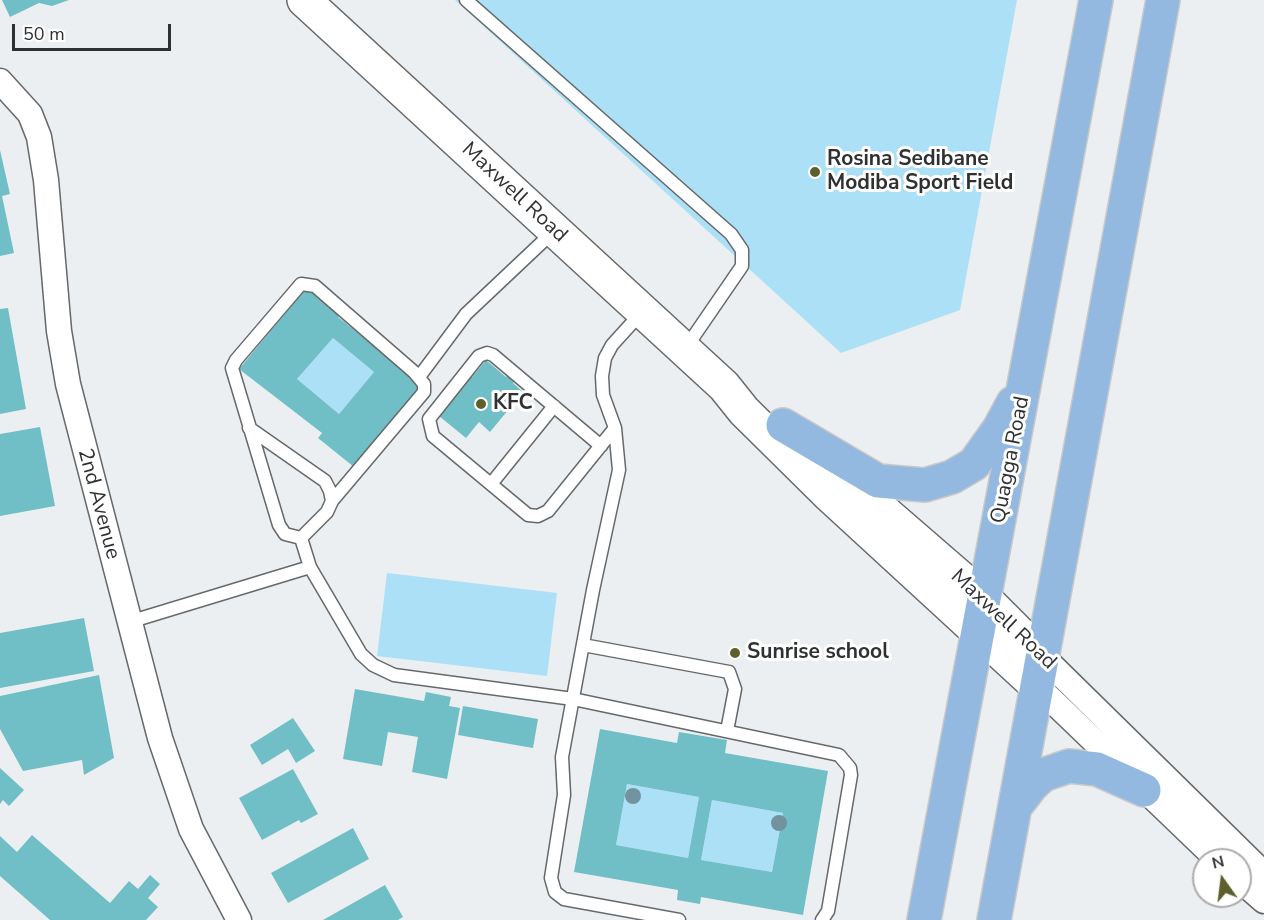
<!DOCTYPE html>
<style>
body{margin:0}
#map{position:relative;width:1264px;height:920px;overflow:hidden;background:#eceff1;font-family:"Nunito Sans",sans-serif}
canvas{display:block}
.north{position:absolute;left:1192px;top:848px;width:60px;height:60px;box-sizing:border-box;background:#fff;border:2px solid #acacad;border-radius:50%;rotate:346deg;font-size:16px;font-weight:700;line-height:24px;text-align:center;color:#2f3031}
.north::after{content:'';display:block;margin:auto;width:21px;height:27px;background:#5f5f2c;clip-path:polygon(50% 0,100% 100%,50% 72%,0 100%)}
.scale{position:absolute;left:12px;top:24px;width:159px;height:27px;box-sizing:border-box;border:3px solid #2f3031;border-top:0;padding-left:8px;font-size:18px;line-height:21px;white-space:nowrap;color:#2f3031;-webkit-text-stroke:4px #fff;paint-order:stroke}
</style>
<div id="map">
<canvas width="1264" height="920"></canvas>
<div class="north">N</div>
<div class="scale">50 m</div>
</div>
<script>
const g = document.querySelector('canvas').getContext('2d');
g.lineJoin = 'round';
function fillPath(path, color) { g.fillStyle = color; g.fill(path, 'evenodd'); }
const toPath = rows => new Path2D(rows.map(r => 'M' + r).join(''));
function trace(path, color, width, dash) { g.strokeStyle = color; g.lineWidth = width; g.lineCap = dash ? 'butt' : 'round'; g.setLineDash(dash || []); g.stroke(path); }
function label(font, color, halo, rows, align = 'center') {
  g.font = font + ' "Nunito Sans",sans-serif'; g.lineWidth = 6; g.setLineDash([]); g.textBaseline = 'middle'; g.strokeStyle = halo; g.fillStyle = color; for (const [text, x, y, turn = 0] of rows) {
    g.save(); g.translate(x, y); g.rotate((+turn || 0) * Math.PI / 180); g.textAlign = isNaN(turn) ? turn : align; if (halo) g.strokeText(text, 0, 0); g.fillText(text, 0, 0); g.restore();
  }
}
const green = toPath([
 [455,0,1017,0,960,310,841,353],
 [333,338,374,372,339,414,297,379],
 [387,573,557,593,547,676,377,656],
 [627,784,699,797,688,858,616,845],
 [712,800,783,813,772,872,701,860]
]);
const building = toPath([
 [2,0,69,0,52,6,39,3,10,17],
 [0,150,10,194,2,196,14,253,0,256],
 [307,287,341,314,338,317,422,385,354,467,318,438,322,433,239,369],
 [333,338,374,372,339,414,297,379],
 [8,308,26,409,0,414,0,309],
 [486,360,506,377,510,372,517,378,513,383,523,392,490,432,479,422,466,438,439,416,466,384,462,380,467,374,472,377],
 [40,427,55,506,0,516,0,434],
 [84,618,94,671,0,688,0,633],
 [99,675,114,758,84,775,82,760,23,771,0,729,0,696],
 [355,689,424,701,426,692,451,697,449,706,460,708,447,779,412,772,418,737,388,732,382,766,343,759],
 [463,706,538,719,533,748,458,735],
 [293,718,315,751,296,763,288,749,262,765,250,745],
 [600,729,677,743,679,732,727,740,725,753,828,771,803,915,701,897,700,904,677,900,678,890,574,872],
 [627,784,699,797,688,858,616,845],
 [712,800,783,813,772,872,701,860],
 [0,768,24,790,9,806,3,800,0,804],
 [293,769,318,814,301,823,299,820,262,840,239,798],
 [353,828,369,859,288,903,271,873],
 [32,835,110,903,129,881,138,889,150,875,160,884,148,898,158,907,146,920,50,920,0,876,0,836,17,852],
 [385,885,403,917,398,920,323,920]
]);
const lane = toPath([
 [466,0,731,234,742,250,742,266,685,349],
 [642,312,612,345,605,358,602,376,603,395,615,428,619,470,593,590,562,757,564,795,551,878,555,892,564,899,679,920],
 [419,377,466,314,554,231],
 [249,428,325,481,330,491,332,501,327,512,301,538],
 [601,446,493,355,487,353,479,356,429,419,433,436,528,515,538,516,548,511,615,428],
 [491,484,554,406],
 [301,538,310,567,361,654,373,665,394,675,573,699,839,755,850,768,851,775,828,911,822,920],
 [301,538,285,534,279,525,232,368,236,360,301,284,315,286,414,372,424,384,424,392,332,501],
 [129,622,310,567],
 [583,645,729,672,735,689,727,731]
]);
const street = toPath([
 [0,81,30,114,39,137,46,180,59,331,68,384,160,738,191,829,239,920],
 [1043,657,1264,874],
 [1038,687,1218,860],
 [1240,880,1264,901]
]);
const secondary = toPath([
 [304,0,724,386,744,411,828,494,1038,687],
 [820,456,984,598,1043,657]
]);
const primary = toPath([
 [783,425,878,481,925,485,952,477,974,464,999,429,1013,403],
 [1015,807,1032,785,1043,775,1069,766,1097,769,1144,790],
 [924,920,1096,0],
 [994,920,1163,0]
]);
const trees = [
 [633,796],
 [779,823]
];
const markers = [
 [815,172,6,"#5f5f2c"],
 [481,404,6,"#5f5f2c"],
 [735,653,6,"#5f5f2c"]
];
const poiNames = [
 ["Rosina Sedibane",827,160],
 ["Modiba Sport Field",827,184],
 ["KFC",493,404],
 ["Sunrise school",747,653]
];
const streetNames = [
 ["Maxwell Road",514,193,43],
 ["Quagga Road",1011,460,-79],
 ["2nd Avenue",98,504,75],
 ["Maxwell Road",1003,620,43]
];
fillPath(green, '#ace0f6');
fillPath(building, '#70bfc6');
trace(lane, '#66696b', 15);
trace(street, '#66696b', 27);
trace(secondary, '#66696b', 36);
trace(primary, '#c9c9c9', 36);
trace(lane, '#fff', 12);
trace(street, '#fff', 24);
trace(secondary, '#fff', 33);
trace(primary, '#93b9e0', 33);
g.fillStyle = '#72939e';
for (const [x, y] of trees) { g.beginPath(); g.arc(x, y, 8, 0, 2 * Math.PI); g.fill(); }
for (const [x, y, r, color] of markers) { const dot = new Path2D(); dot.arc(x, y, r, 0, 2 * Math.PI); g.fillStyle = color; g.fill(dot); trace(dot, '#fff', 2); }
label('bold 21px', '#2f3031', '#fff', poiNames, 'left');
label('21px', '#2f3031', '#fff', streetNames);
</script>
